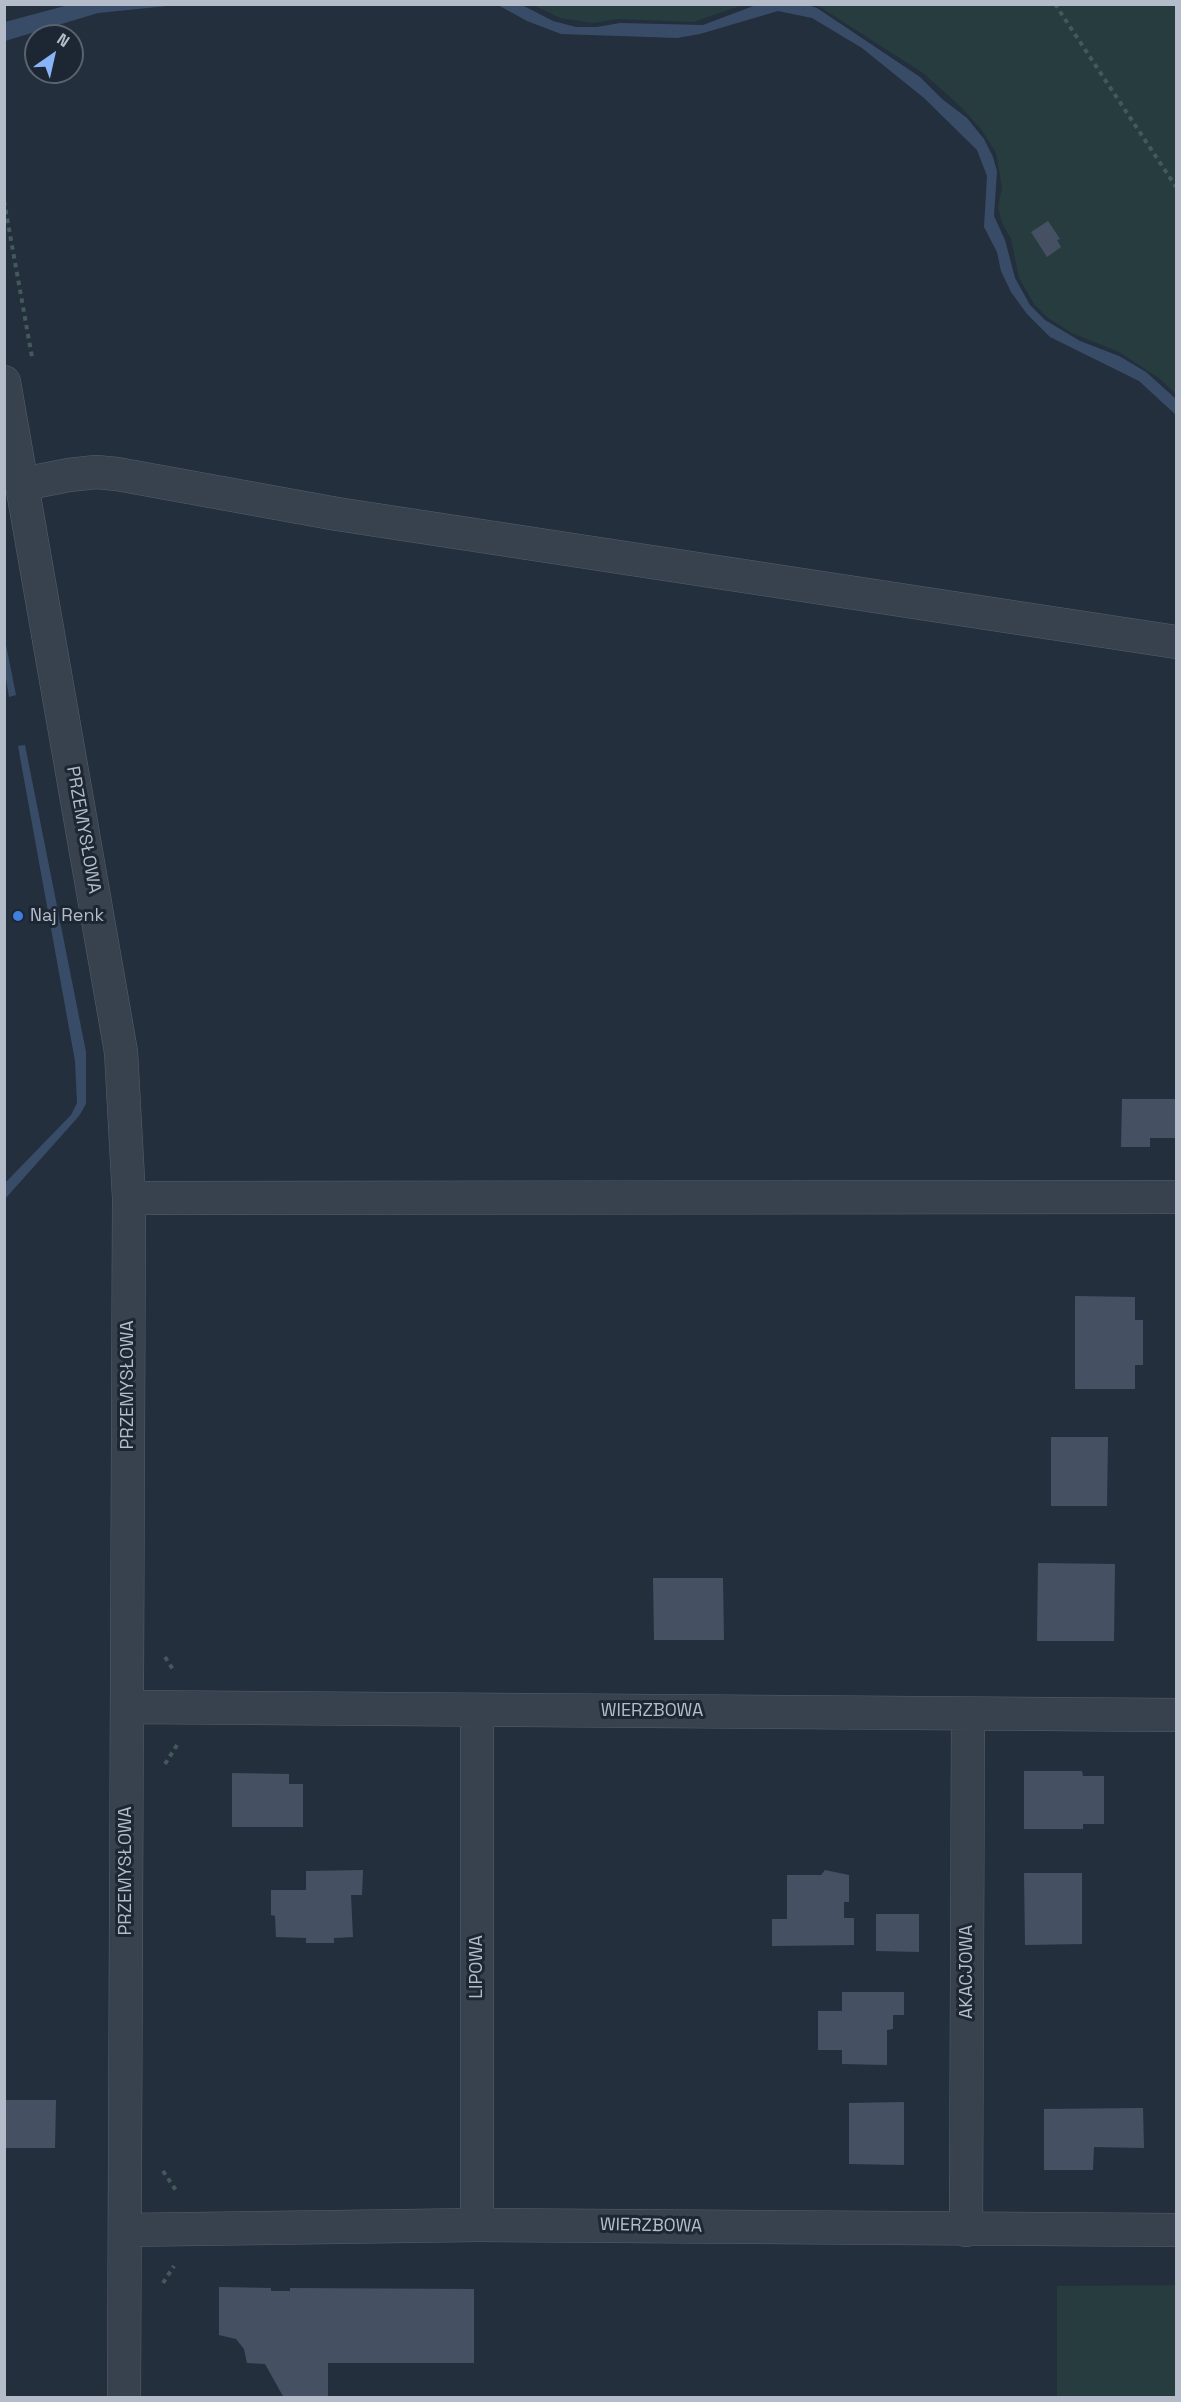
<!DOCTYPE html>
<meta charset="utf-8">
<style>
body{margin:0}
#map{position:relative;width:1181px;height:2402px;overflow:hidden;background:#242f3e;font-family:"Space Grotesk",sans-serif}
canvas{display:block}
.frame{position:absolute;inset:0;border:6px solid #b4bcc9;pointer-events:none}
.north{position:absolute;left:24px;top:24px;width:60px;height:60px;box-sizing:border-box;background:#1d2633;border:2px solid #59626f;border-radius:50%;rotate:34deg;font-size:16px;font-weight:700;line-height:24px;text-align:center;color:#b4bcc9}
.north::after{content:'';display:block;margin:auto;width:21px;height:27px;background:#8ab4f8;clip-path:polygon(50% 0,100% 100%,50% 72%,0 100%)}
</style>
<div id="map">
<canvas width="1181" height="2402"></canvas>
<div class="frame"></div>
<div class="north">N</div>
</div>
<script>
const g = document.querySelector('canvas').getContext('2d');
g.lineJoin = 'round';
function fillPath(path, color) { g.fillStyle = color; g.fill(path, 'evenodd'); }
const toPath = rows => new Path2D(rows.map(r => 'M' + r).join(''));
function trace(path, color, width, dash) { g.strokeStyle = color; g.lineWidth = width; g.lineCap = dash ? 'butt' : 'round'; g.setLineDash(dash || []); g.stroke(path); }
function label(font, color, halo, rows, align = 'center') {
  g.font = font + ' "Space Grotesk",sans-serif'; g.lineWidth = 6; g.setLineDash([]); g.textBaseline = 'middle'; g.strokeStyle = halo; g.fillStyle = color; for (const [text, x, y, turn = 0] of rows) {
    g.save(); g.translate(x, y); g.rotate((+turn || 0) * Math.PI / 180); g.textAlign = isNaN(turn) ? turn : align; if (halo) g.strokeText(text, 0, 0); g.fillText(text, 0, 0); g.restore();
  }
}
const green = toPath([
 [533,5,743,5,693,22,618,19,593,23,560,18],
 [817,5,1176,5,1176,394,1160,379,1119,352,1072,333,1048,318,1034,304,1019,278,1011,239,1002,223,998,207,1002,188,996,153,981,129,960,106,923,73],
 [1176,2285,1176,2397,1057,2397,1057,2286]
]);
const water = toPath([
 [72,4,177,4,177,5,98,13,5,41,5,22],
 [498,5,522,5,553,21,576,27,597,27,620,23,703,25,756,5,808,5,817,8,920,77,942,99,967,118,984,139,993,157,997,171,994,216,1005,240,1015,278,1030,305,1045,320,1080,341,1119,356,1146,372,1176,399,1176,415,1139,381,1050,337,1027,314,1011,292,1001,271,997,252,984,227,987,176,977,150,924,98,862,48,812,18,778,11,700,34,677,38,561,34,527,21],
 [4,635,16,695,9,697,5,673],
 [25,745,86,1052,86,1104,79,1116,5,1199,5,1183,71,1115,77,1103,75,1061,18,746]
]);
const building = toPath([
 [1048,221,1060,239,1057,240,1061,247,1047,257,1031,232],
 [1122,1099,1176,1099,1176,1138,1150,1138,1150,1147,1121,1147],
 [1075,1296,1135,1297,1135,1320,1143,1320,1143,1365,1135,1365,1135,1389,1075,1389],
 [1051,1437,1108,1437,1107,1506,1051,1506],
 [1038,1563,1115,1564,1114,1641,1037,1641],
 [653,1578,723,1578,724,1640,654,1640],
 [1024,1771,1082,1771,1083,1776,1104,1776,1104,1824,1083,1824,1083,1829,1024,1829],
 [232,1773,289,1774,289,1784,303,1784,303,1827,232,1827],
 [363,1870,362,1895,351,1895,353,1937,334,1938,334,1943,306,1943,306,1938,276,1937,275,1916,271,1915,271,1890,306,1890,306,1871],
 [825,1870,849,1875,849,1902,844,1902,844,1918,854,1918,854,1945,772,1946,772,1919,787,1919,787,1875,821,1875],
 [1024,1873,1082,1873,1082,1944,1025,1945],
 [876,1914,919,1914,919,1952,876,1951],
 [842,1992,904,1992,904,2015,893,2015,893,2029,887,2030,887,2065,842,2064,842,2050,818,2050,818,2011,842,2011],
 [4,2100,56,2100,55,2148,4,2148],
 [904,2102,904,2165,849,2164,849,2103],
 [1143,2108,1144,2148,1094,2147,1093,2170,1044,2170,1044,2109],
 [219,2287,271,2288,271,2291,290,2291,290,2288,474,2289,474,2363,328,2363,328,2398,284,2398,265,2364,247,2363,244,2349,236,2339,219,2335]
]);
const path = toPath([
 [1055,4,1176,187],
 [4,201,32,357],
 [165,1657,174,1671],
 [165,1764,177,1745],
 [163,2171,177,2192],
 [163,2283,174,2266]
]);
const minor = toPath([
 [4,382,121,1052,129,1198,124,2398],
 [23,484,69,475,96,472,117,474,337,514,1176,642],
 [129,1198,1176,1197],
 [127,1707,1176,1715],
 [477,2225,477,1710],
 [125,2230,477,2225,1176,2230],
 [966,2230,968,1714]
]);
const markers = [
 [18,916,6,"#3f7fe0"]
];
const streetNames = [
 ["PRZEMYSŁOWA",83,830,80],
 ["PRZEMYSŁOWA",128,1385,-90],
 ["WIERZBOWA",652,1711],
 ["PRZEMYSŁOWA",126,1871,-90],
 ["LIPOWA",477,1967,-90],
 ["AKACJOWA",967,1972,-90],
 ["WIERZBOWA",651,2226,1]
];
const poiNames = [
 ["Naj Renk",30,916]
];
fillPath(green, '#263c3f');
fillPath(water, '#394c67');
fillPath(building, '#455162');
trace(minor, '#565f6c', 34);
trace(path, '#44595c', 4, [4.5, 4.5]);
trace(minor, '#38414e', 33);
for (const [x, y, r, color] of markers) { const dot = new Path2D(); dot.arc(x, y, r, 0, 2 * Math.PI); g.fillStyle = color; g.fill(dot); trace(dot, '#1d2633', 2); }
label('18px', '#b4bcc9', '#1d2633', streetNames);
label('18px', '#b4bcc9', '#1d2633', poiNames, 'left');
</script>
